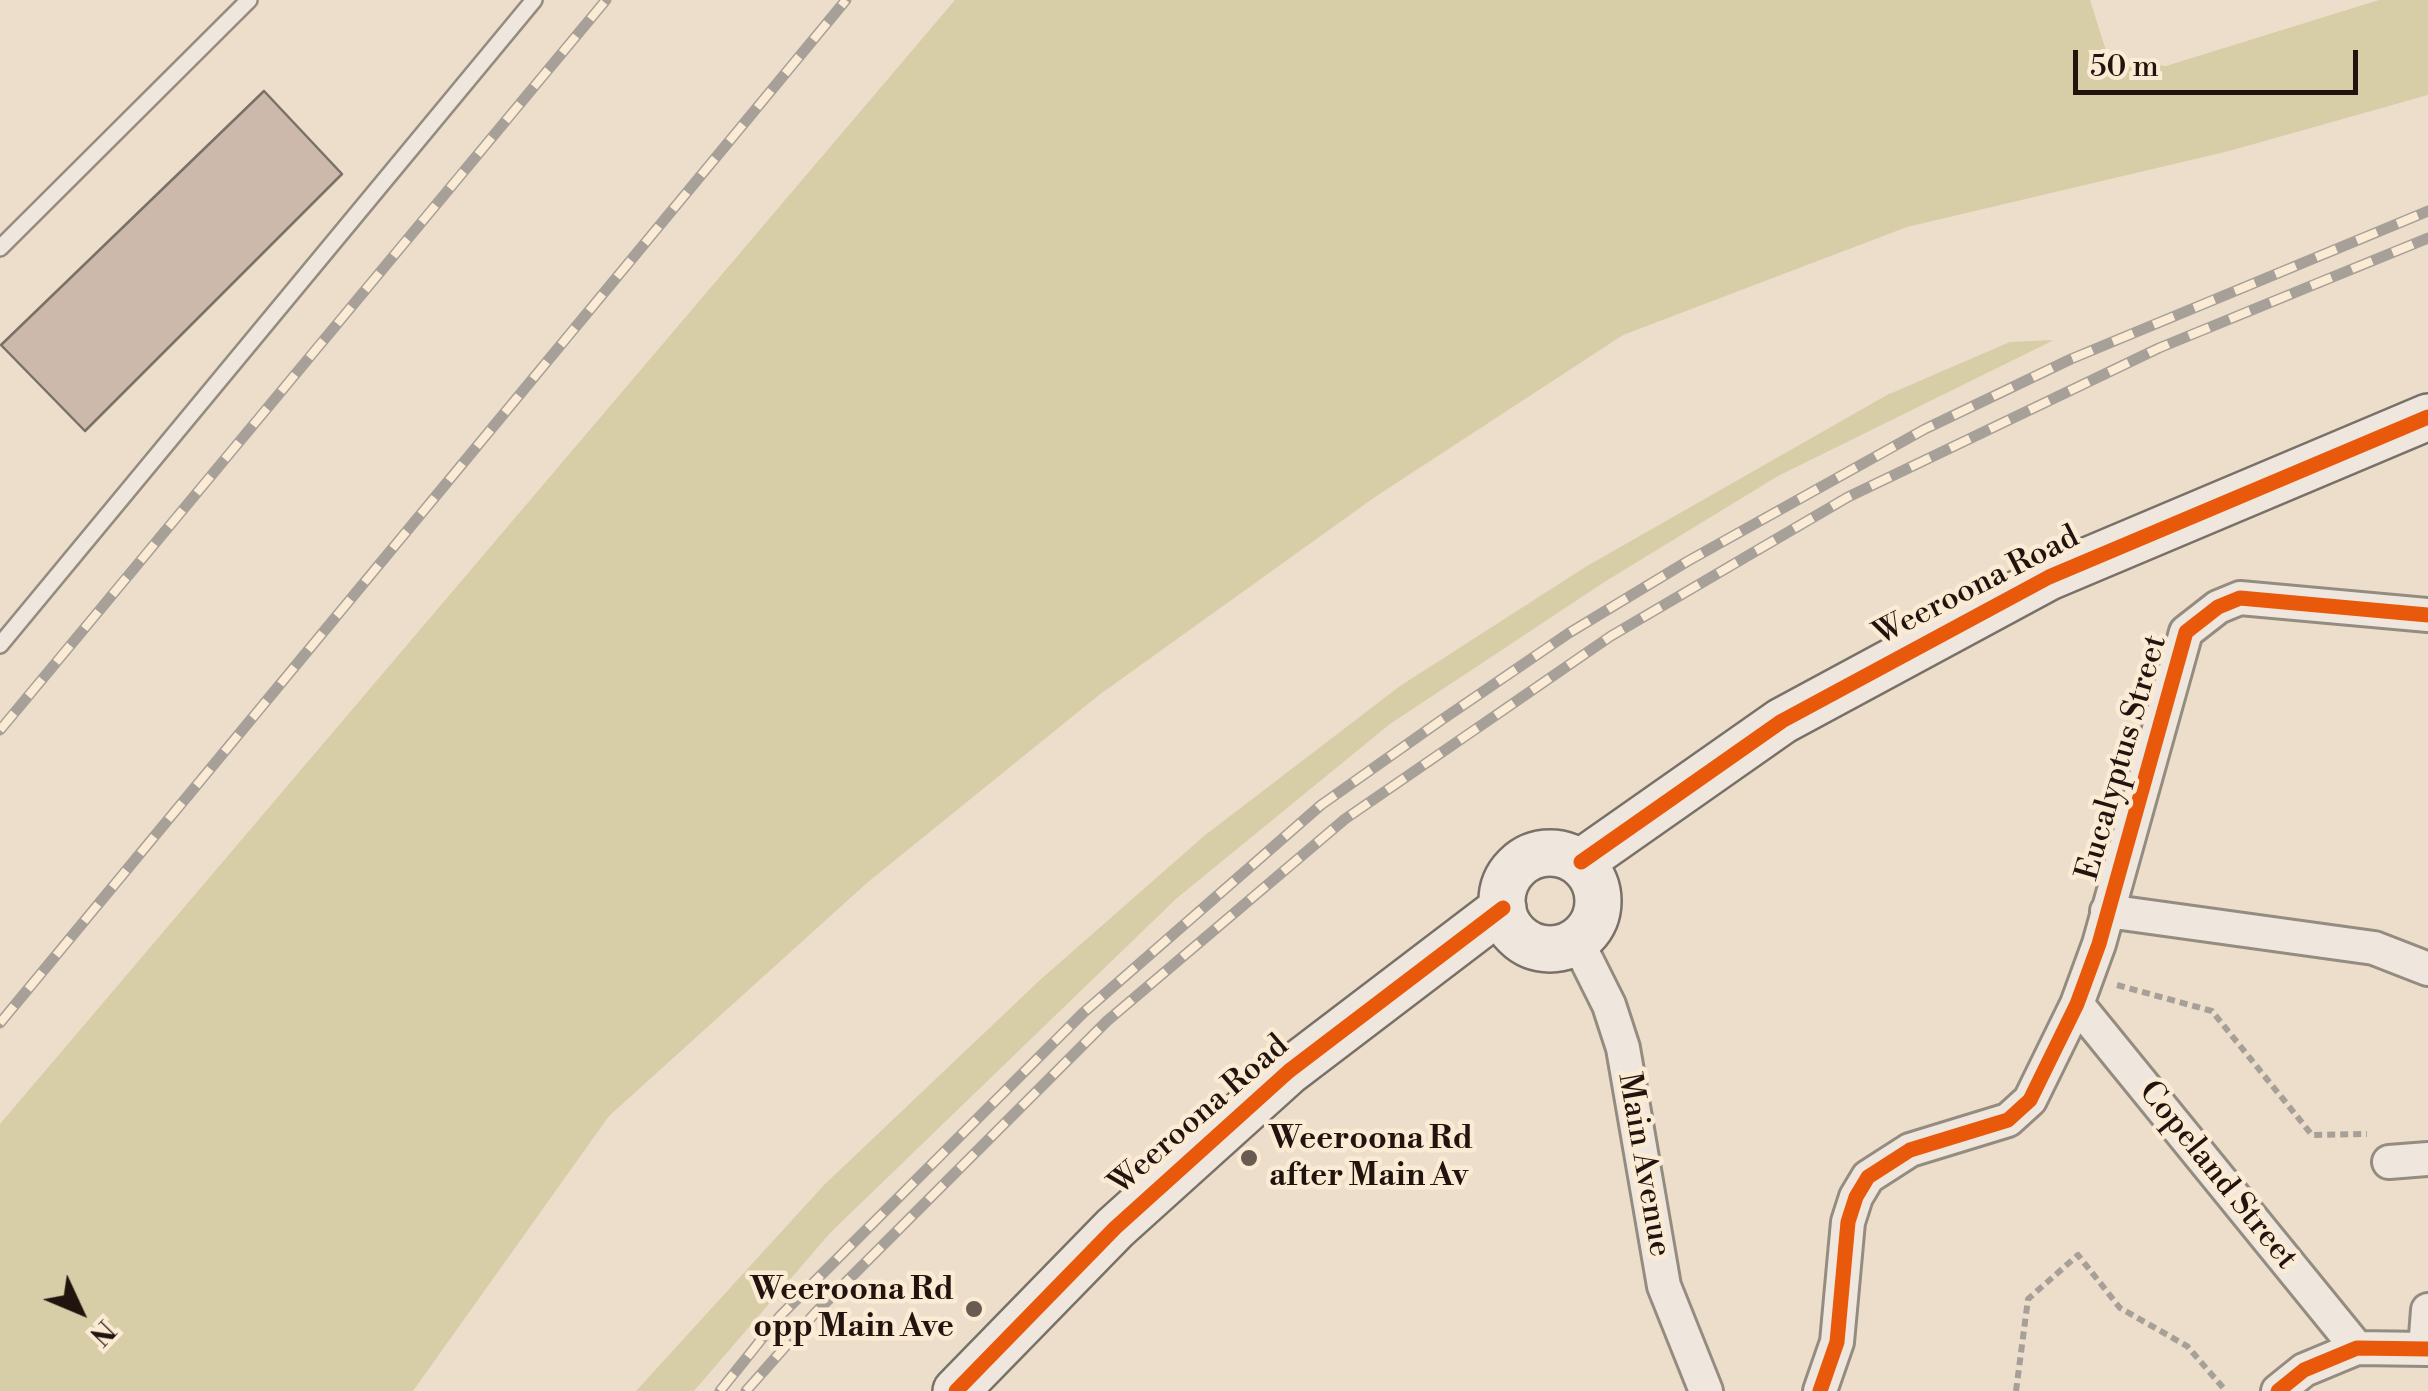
<!DOCTYPE html>
<style>
body{margin:0}
#map{position:relative;width:2428px;height:1391px;overflow:hidden;background:#ecdecb;font-family:"Libre Bodoni",serif}
canvas{display:block}
.north{position:absolute;left:30px;top:1261px;width:100px;height:100px;-webkit-text-stroke:8px #fcebd4;paint-order:stroke;rotate:134deg;font-size:28px;font-weight:700;line-height:40px;text-align:center;color:#21140f}
.north::after{content:'';display:block;margin:auto;width:35px;height:45px;background:#21140f;clip-path:polygon(50% 0,100% 100%,50% 72%,0 100%)}
.scale{position:absolute;left:2073px;top:50px;width:285px;height:45px;box-sizing:border-box;border:5px solid #21140f;border-top:0;padding-left:12px;font-size:30px;line-height:35px;white-space:nowrap;color:#21140f;-webkit-text-stroke:8px #fcebd4;paint-order:stroke}
</style>
<div id="map">
<canvas width="2428" height="1391"></canvas>
<div class="north">N</div>
<div class="scale">50 m</div>
</div>
<script>
const g = document.querySelector('canvas').getContext('2d');
g.lineJoin = 'round';
function fillPath(path, color) { g.fillStyle = color; g.fill(path, 'evenodd'); }
const toPath = rows => new Path2D(rows.map(r => 'M' + r).join(''));
function trace(path, color, width, dash) { g.strokeStyle = color; g.lineWidth = width; g.lineCap = dash ? 'butt' : 'round'; g.setLineDash(dash || []); g.stroke(path); }
function label(font, color, halo, rows, align = 'center') {
  g.font = font + ' "Libre Bodoni",serif'; g.lineWidth = 9; g.setLineDash([]); g.textBaseline = 'middle'; g.strokeStyle = halo; g.fillStyle = color; for (const [text, x, y, turn = 0] of rows) {
    g.save(); g.translate(x, y); g.rotate((+turn || 0) * Math.PI / 180); g.textAlign = isNaN(turn) ? turn : align; if (halo) g.strokeText(text, 0, 0); g.fillText(text, 0, 0); g.restore();
  }
}
const green = toPath([
 [955,0,2090,0,2109,60,2166,66,2379,0,2428,0,2428,95,2229,151,1907,227,1623,335,1375,497,1099,695,868,882,609,1116,413,1391,0,1391,0,1124],
 [2054,340,1778,476,1606,581,1390,724,1177,898,830,1233,694,1391,636,1391,824,1185,1040,980,1204,836,1400,686,1587,566,1887,395,2010,342]
]);
const building = toPath([
 [264,91,342,174,85,431,1,345,264,91]
]);
const path = toPath([
 [2117,985,2212,1011,2312,1135,2367,1134],
 [2016,1391,2028,1299,2078,1255,2120,1308,2187,1346,2226,1391]
]);
const service = toPath([
 [0,248,249,0],
 [0,645,534,0]
]);
const minor = toPath([
 [2107,911,2374,948,2428,969],
 [1577,941,1609,1005,1623,1048,1664,1286,1706,1391],
 [2077,1004,2357,1348],
 [2389,1162,2428,1159],
 [2425,1349,2428,1310],
 [1820,1391,1837,1342,1848,1222,1856,1197,1868,1177,1910,1150,2008,1120,2030,1100,2077,1004,2099,944,2186,632,2218,607,2240,598,2428,615],
 [2278,1391,2304,1370,2357,1348,2428,1349]
]);
const secondary = toPath([
 '1502 901a48 48 0 1 1 96 0a48 48 0 1 1-96 0Z',
 [1581,862,1782,721,2049,577,2428,417],
 [956,1391,1115,1228,1289,1071,1503,908]
]);
const rail = toPath([
 [0,730,606,0],
 [0,1023,846,0],
 [720,1391,780,1316,1083,1013,1321,805,1440,721,1569,633,1688,561,1925,429,2071,359,2428,211],
 [746,1391,816,1312,1107,1021,1345,819,1611,636,1848,497,2159,348,2428,238]
]);
const cycleway = toPath([
 [1581,862,1782,721,2049,577,2428,417],
 [956,1391,1115,1228,1289,1071,1503,908],
 [1820,1391,1837,1342,1848,1222,1856,1197,1868,1177,1910,1150,2008,1120,2030,1100,2077,1004,2099,944,2186,632,2218,607,2240,598,2428,615],
 [2278,1391,2304,1370,2357,1348,2428,1349]
]);
const markers = [
 [1249,1158,10,"#685b51"],
 [974,1309,10,"#685b51"]
];
const streetNames = [
 ["Weeroona Road",1977,587,-27],
 ["Eucalyptus Street",2123,758,-74],
 ["Weeroona Road",1200,1116,-41],
 ["Main Avenue",1643,1165,80],
 ["Copeland Street",2217,1176,51]
];
const poiNames = [
 ["Weeroona Rd",1269,1140],
 ["after Main Av",1269,1177],
 ["Weeroona Rd",954,1291,"right"],
 ["opp Main Ave",954,1328,"right"]
];
fillPath(green, '#d7cea8');
fillPath(building, '#cdb9ac');
trace(building, '#797167', 2.5);
trace(service, '#958c80', 20);
trace(minor, '#958c80', 38);
trace(secondary, '#797167', 50);
trace(path, '#a6a098', 6, [8, 5]);
trace(service, '#efe7de', 15);
trace(minor, '#efe7de', 32);
trace(secondary, '#efe7de', 45);
trace(rail, '#a6a098', 11);
trace(rail, '#fcebd4', 8, [22]);
trace(cycleway, '#e8590c', 15);
for (const [x, y, r, color] of markers) { const dot = new Path2D(); dot.arc(x, y, r, 0, 2 * Math.PI); g.fillStyle = color; g.fill(dot); trace(dot, '#fcebd4', 4); }
label('32px', '#21140f', '#fcebd4', streetNames);
label('bold 32px', '#21140f', '#fcebd4', poiNames, 'left');
</script>
